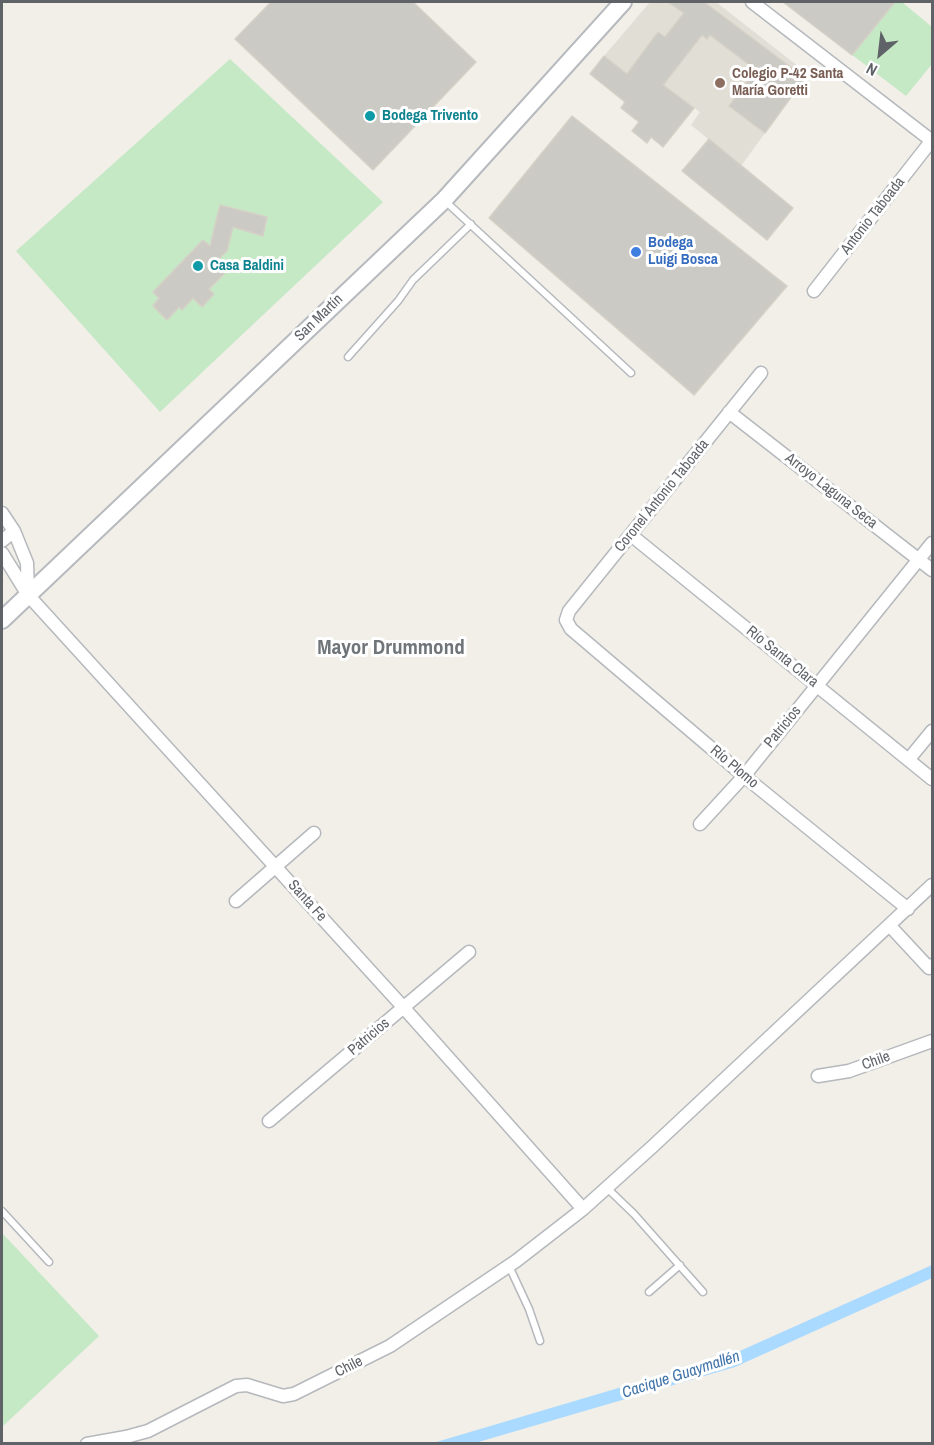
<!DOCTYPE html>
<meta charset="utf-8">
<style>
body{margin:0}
#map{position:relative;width:934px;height:1445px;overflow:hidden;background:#f1efe8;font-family:"Archivo Narrow",sans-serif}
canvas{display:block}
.frame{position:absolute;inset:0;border:3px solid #5f6368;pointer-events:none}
.north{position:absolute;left:850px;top:24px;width:60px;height:60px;-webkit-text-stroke:4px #fff;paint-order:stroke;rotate:208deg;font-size:16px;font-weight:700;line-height:24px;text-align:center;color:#5f6368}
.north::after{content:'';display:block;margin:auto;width:21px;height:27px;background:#5f6368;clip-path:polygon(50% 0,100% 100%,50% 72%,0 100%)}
</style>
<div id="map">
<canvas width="934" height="1445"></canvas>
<div class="frame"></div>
<div class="north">N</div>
</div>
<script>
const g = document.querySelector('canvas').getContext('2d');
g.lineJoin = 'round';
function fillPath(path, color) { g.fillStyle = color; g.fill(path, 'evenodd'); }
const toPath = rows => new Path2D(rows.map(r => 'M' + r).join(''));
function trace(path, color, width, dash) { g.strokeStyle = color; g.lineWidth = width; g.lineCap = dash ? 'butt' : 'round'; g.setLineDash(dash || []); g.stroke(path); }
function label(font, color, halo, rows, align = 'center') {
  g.font = font + ' "Archivo Narrow",sans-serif'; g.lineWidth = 6; g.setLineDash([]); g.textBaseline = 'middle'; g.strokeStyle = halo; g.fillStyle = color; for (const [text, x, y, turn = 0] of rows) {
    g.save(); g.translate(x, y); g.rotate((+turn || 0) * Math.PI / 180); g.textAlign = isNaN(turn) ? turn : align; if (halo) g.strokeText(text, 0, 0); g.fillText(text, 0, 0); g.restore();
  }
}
const education = toPath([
 [650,2,716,2,808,74,741,166,691,125,700,112,665,87,656,98,604,56]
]);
const green = toPath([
 [783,2,902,2,932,27,932,64,906,96],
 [230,59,383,202,160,412,16,251],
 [2,1233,99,1336,2,1427]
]);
const water = toPath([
 [932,1265,932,1278,735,1367,475,1443,433,1443,733,1354]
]);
const building = toPath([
 [271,2,413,2,476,62,373,170,235,39,271,2],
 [668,2,704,2,805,78,765,133,729,106,756,70,710,35,707,39,702,35,663,85,694,108,663,147,651,137,647,143,632,131,639,122,621,108,625,102,590,74,604,56,627,74,658,32,665,37,684,13,668,2],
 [783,2,895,2,852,55,783,2],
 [572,116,787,286,694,395,489,218,572,116],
 [709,139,793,208,767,240,682,171,709,139],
 [220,205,267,217,263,236,233,227,227,251,215,262,225,273,209,289,214,294,202,307,193,298,182,310,179,307,167,320,153,306,159,298,153,292,203,240,210,246,220,205]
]);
const lane = toPath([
 [444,200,631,373],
 [348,357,398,301,413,280,471,224],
 [607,1188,634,1214,703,1292],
 [2,1211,49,1262],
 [509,1266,529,1309,540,1341],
 [649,1292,680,1265]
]);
const street = toPath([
 [752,2,932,141],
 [814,291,932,140],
 [761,373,569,611,566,620,571,629,744,776,908,909],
 [729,412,932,570],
 [2,513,14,531,27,563,28,593],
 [631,535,932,779],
 [2,541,14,531],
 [2,553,28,595,404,1008,583,1209],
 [909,759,932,731],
 [700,824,744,776,932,543],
 [236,901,314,833],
 [890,926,929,968,932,965],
 [818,1076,849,1071,932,1041],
 [269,1121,469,952],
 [87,1444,126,1437,148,1431,236,1386,247,1385,283,1396,294,1394,390,1346,516,1261,583,1209,652,1147,932,885]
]);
const secondary = toPath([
 [2,620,444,200,623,2]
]);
const markers = [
 [720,83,6,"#8d6e63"],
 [370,116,6,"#0f9aa8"],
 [636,252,6,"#3f7fe0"],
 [198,266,6,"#0f9aa8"]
];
const educationNames = [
 ["Colegio P-42 Santa",732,74],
 ["María Goretti",732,91]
];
const cultureNames = [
 ["Bodega Trivento",382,116],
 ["Casa Baldini",210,266]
];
const streetNames = [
 ["Antonio Taboada",873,216,-52],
 ["San Martín",319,318,-44],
 ["Arroyo Laguna Seca",831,491,38],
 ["Coronel Antonio Taboada",662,496,-51],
 ["Río Santa Clara",782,657,39],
 ["Patricios",783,727,-51],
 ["Río Plomo",734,767,40],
 ["Santa Fe",307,901,48],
 ["Patricios",369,1037,-40],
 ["Chile",876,1061,-20],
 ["Chile",349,1367,-27]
];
const shopNames = [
 ["Bodega",648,243],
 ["Luigi Bosca",648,260]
];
const waterNames = [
 ["Cacique Guaymallén",681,1375,-18]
];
const districtNames = [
 ["Mayor Drummond",391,648]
];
fillPath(education, '#e1ded6');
fillPath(green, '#c5e8c5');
fillPath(water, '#aadaff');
fillPath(building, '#cccac5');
trace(building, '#d6d1c6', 1.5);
trace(lane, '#b5b8bc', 9);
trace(street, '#b5b8bc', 15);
trace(secondary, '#b6babf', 20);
trace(lane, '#fff', 6);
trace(street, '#fff', 12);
trace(secondary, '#fff', 16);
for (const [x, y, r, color] of markers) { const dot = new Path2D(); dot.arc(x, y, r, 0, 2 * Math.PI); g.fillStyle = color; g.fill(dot); trace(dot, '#fff', 2); }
label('bold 15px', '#785e54', '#fff', educationNames, 'left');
label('bold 15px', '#0d838f', '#fff', cultureNames, 'left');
label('15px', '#5f6368', '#fff', streetNames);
label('bold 15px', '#366cbe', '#fff', shopNames, 'left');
label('italic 16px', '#4174aa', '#fff', waterNames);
label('bold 21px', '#70757a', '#fff', districtNames);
</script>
